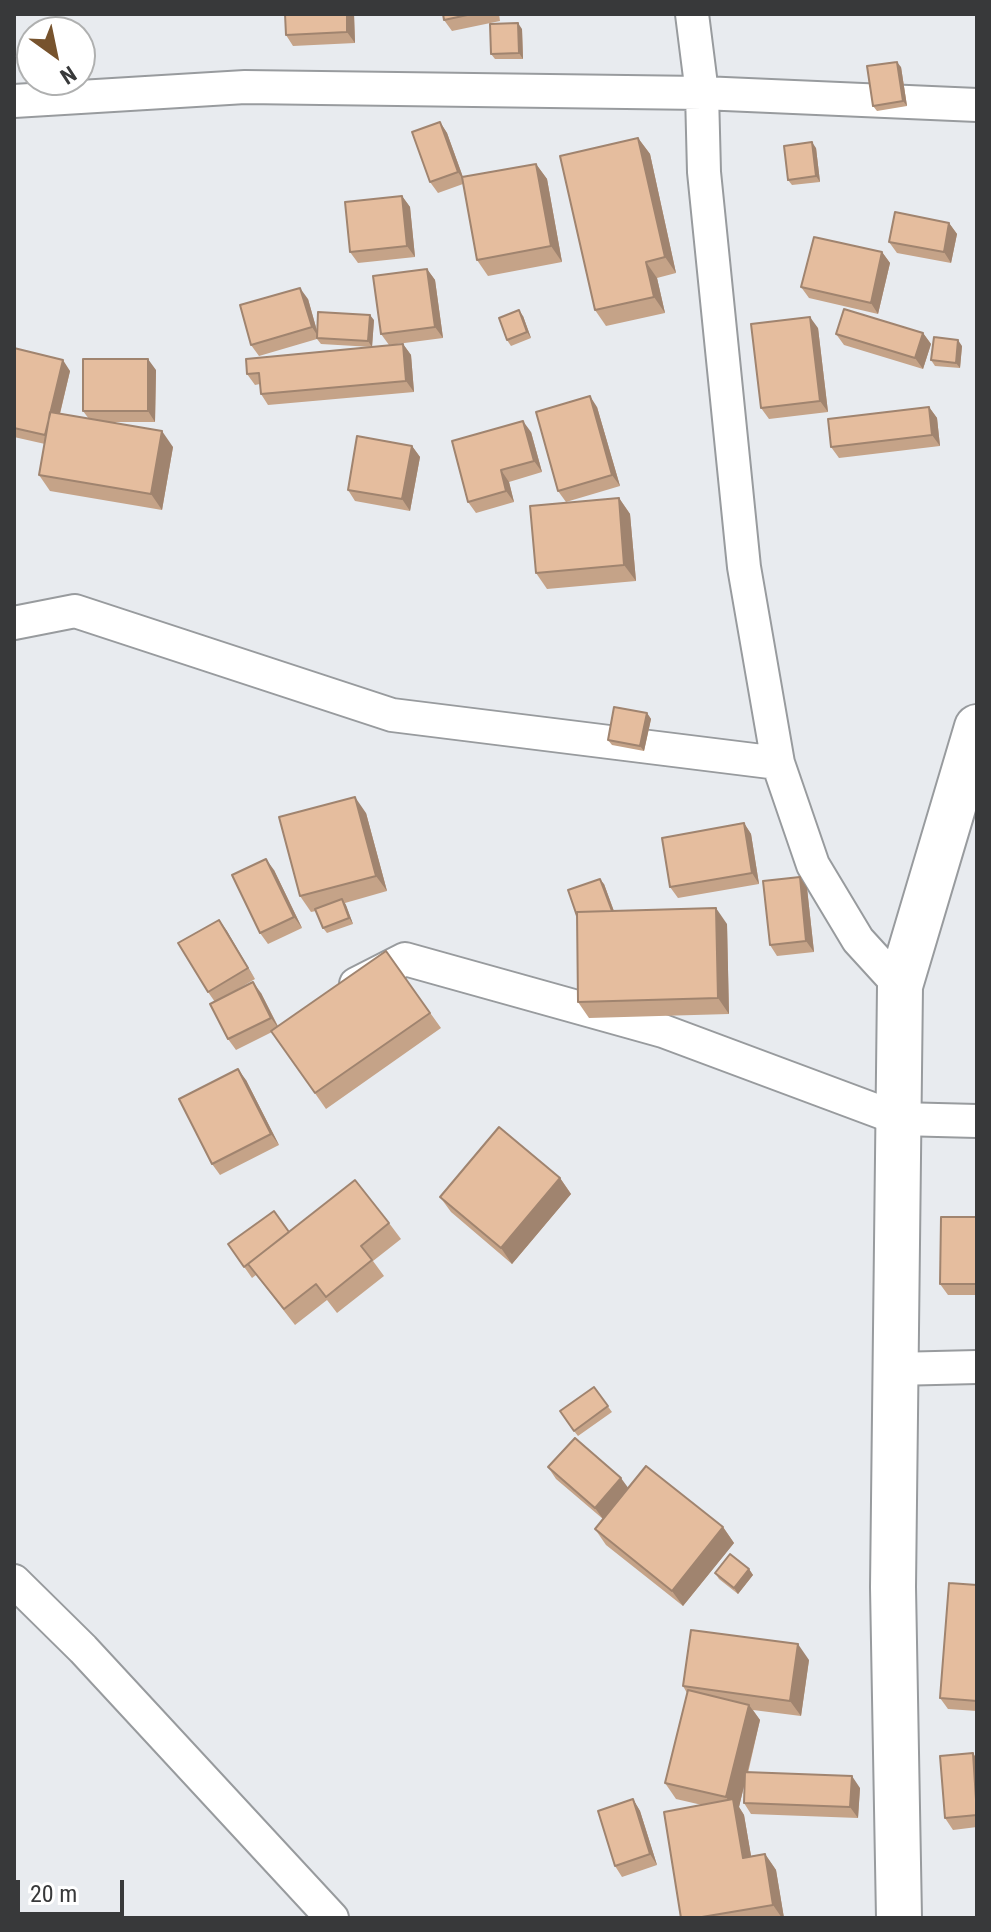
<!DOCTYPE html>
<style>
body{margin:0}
#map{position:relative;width:991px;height:1932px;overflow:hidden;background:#e8ebef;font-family:"Roboto Condensed",sans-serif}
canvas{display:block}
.frame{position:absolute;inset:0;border:16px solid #38393a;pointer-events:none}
.north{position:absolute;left:16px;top:16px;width:80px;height:80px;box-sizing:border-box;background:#fff;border:2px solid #afb0b0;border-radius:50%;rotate:147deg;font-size:22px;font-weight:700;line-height:32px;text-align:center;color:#38393a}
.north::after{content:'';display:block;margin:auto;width:28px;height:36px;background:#77532d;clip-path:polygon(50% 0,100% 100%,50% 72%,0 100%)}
.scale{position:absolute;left:16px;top:1880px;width:108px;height:36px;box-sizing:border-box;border:4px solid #38393a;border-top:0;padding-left:10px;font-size:24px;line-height:28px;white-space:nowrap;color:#38393a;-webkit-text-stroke:6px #fff;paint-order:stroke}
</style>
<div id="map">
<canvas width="991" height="1932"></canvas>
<div class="frame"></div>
<div class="north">N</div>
<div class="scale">20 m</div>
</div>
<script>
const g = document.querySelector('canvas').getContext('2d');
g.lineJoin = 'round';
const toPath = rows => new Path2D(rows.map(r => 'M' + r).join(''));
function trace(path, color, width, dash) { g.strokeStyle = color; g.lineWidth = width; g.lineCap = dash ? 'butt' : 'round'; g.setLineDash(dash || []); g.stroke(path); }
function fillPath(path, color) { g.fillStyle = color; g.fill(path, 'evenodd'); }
const minor = toPath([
 [692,14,702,93,704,172,744,567,778,763,813,865,858,940,900,986],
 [14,101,245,87,702,93,977,105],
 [14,623,75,611,392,715,778,763],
 [356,984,405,959,663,1031,899,1119,977,1121],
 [894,1369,977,1367],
 [14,1581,83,1649,332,1918]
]);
const secondary = toPath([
 [899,1918,893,1587,900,986,977,727]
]);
const wall = toPath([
 [354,14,355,43,293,46,286,35],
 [443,14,499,14,500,21,452,31,444,20],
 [522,29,523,59,495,59,491,54],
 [901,67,907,106,877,111,873,106],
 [440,122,447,133,463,177,536,164,547,179,562,262,488,276,477,260,463,184,438,193,430,182],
 [638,138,650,154,676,273,657,278,665,313,606,326,595,310],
 [816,148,820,182,792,185,788,180],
 [402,196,410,207,415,257,358,263,350,252],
 [949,223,957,234,951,263,897,253,889,242],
 [882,252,890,263,878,314,809,298,801,287],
 [427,269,435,280,443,338,389,345,381,334],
 [308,299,317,331,374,320,372,347,321,344,317,339,259,356,251,345],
 [523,316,531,338,511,346,507,340],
 [818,328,828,412,769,419,761,408],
 [923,333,931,344,923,369,844,345,836,334],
 [403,344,411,355,414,392,268,405,261,394,260,384,255,385,247,374],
 [962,346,960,368,935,366,931,360],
 [14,348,70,371,60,414,89,419,83,411,156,370,155,422,107,422,173,447,162,510,50,491,39,475,45,444,14,437],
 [597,407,620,486,566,502,558,491],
 [929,407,937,418,940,446,839,458,831,447],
 [531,432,542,472,509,482,514,502,476,513,468,502],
 [412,446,420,457,410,511,355,501,348,490],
 [619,498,630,514,636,581,547,589,536,573],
 [647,713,651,719,644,751,612,745,608,740],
 [366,813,387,891,345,903,353,924,327,933,323,928,316,911,311,912,300,896],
 [744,823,751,834,759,884,678,898,670,887],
 [274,870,302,928,268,944,260,933],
 [604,884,614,911,727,924,729,1014,589,1018,578,1002],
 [807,888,814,952,777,956,770,945],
 [219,920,255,979,233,992,261,993,278,1026,386,951,441,1028,326,1109,272,1032,236,1050,228,1039,215,1002,208,992],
 [246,1080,279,1145,220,1175,212,1164],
 [560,1178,571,1194,512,1264,451,1212,440,1197],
 [977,1218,977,1295,948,1295,940,1284],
 [389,1223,401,1239,373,1261,384,1276,337,1313,327,1300,295,1325,256,1275,252,1278,228,1244,289,1232],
 [594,1387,612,1412,578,1436,574,1431],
 [548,1467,628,1488,723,1527,734,1543,683,1606,606,1545,595,1529,603,1519,556,1479],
 [749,1569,753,1575,738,1594,719,1579,715,1573],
 [977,1585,977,1711,948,1709,940,1698],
 [809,1660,801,1716,753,1710,760,1720,748,1773,860,1788,858,1818,751,1814,744,1803,744,1786,739,1807,744,1815,751,1856,765,1854,776,1870,784,1918,681,1918,702,1805,676,1799,665,1783,687,1693,683,1686],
 [973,1753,977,1760,977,1827,953,1830,945,1818],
 [633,1799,640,1811,657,1865,622,1877,615,1866]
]);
const shadedWall = toPath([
 [347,14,354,14,355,43,347,32],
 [518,23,522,29,523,59,519,53],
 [897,62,901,67,907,106,903,101],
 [440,122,447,133,465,183,458,172],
 [638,138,650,154,676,273,665,257],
 [812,142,816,148,820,182,816,176],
 [536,164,547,179,562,262,551,246],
 [402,196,410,207,415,257,407,246],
 [949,223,957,234,951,263,944,252],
 [882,252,890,263,878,314,871,303],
 [646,262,657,278,665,313,654,297],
 [427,269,435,280,443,338,435,327],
 [300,288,308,299,319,338,312,327],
 [519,310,523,316,531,338,527,332],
 [370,315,374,320,372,347,368,341],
 [810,317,818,328,828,412,820,401],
 [923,333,931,344,923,369,915,358],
 [958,340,962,346,960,368,956,363],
 [403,344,411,355,414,392,406,381],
 [148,359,156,370,155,422,148,411],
 [63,360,70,371,52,446,45,435],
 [590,396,597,407,620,486,612,475],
 [929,407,937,418,940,446,932,435],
 [523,421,531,432,542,472,534,461],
 [162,431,173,447,162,510,151,494],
 [412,446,420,457,410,511,402,499],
 [501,470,509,482,514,502,506,491],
 [619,498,630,514,636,581,624,565],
 [647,713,651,719,644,751,640,746],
 [355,797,366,813,387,891,376,876],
 [744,823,751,834,759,884,752,873],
 [266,859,274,870,302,928,294,917],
 [800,877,807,888,814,952,806,941],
 [600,879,604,884,616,917,612,911],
 [342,899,346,905,353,924,349,918],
 [716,908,727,924,729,1014,718,998],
 [219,920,227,931,255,979,248,968],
 [253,982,261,993,279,1029,271,1018],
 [238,1069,246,1080,279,1145,271,1134],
 [560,1178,571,1194,512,1264,501,1248],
 [621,1478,629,1489,603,1519,595,1508],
 [723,1527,734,1543,683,1606,672,1591],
 [749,1569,753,1575,738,1594,734,1588],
 [798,1644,809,1660,801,1716,790,1701],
 [749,1705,760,1720,739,1807,744,1815,754,1873,743,1858,735,1810,726,1797],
 [973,1753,977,1760,977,1807],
 [852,1776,860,1788,858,1818,850,1807],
 [633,1799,640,1811,657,1865,650,1854],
 [765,1854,776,1870,784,1918,782,1918,773,1905]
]);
const building = toPath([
 [285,14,347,14,347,32,286,35,285,14],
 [443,14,472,14,444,20,443,14],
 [518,23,519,53,491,54,490,24,518,23],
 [897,62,903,101,873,106,867,66,897,62],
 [440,122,458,172,430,182,412,132,440,122],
 [638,138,665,257,646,262,654,297,595,310,560,156,638,138],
 [812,142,816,176,788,180,784,146,812,142],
 [536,164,551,246,477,260,462,177,536,164],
 [402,196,407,246,350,252,345,202,402,196],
 [895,212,949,223,944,252,889,242,895,212],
 [814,237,882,252,871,303,801,287,814,237],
 [427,269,435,327,381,334,373,276,427,269],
 [300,288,312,327,251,345,240,305,300,288],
 [844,309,923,333,915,358,836,334,844,309],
 [519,310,527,332,507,340,499,318,519,310],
 [318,312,370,315,368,341,317,338,318,312],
 [810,317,820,401,761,408,751,324,810,317],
 [934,337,958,340,956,363,931,360,934,337],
 [403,344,406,381,261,394,259,373,247,374,246,359,403,344],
 [14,348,63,360,45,435,14,428,14,348],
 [83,359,148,359,148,411,83,411,83,359],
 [590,396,612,475,558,491,536,412,590,396],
 [929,407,932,435,831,447,828,419,929,407],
 [50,412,162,431,151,494,39,475,50,412],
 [523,421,534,461,501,470,506,491,468,502,452,441,523,421],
 [357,436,412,446,402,499,348,490,357,436],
 [619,498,624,565,536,573,530,506,619,498],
 [614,707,647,713,640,746,608,740,614,707],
 [355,797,376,876,300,896,279,817,355,797],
 [744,823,752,873,670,887,662,838,744,823],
 [266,859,294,917,260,933,232,875,266,859],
 [800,877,806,941,770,945,763,881,800,877],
 [600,879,612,911,577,912,577,916,568,890,600,879],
 [342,899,349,918,323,928,315,909,342,899],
 [716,908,718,998,578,1002,577,912,716,908],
 [219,920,248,968,208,992,178,943,219,920],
 [386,951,430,1013,315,1093,271,1031,386,951],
 [253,982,271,1018,228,1039,210,1004,253,982],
 [238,1069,271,1134,212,1164,179,1099,238,1069],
 [499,1127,560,1178,501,1248,440,1197,499,1127],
 [355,1180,389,1223,361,1246,372,1260,326,1297,316,1284,284,1309,248,1264,355,1180],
 [274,1211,289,1232,244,1267,228,1244,274,1211],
 [941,1217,976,1217,976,1284,940,1284,941,1217],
 [594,1387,608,1406,574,1431,560,1411,594,1387],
 [575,1438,621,1478,595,1508,548,1467,575,1438],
 [646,1466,723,1527,672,1591,595,1529,646,1466],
 [730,1554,749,1569,734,1588,715,1573,730,1554],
 [949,1583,977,1585,977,1701,940,1698,949,1583],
 [691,1630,798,1644,790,1701,683,1686,691,1630],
 [688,1690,749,1705,726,1797,665,1783,688,1690],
 [973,1753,977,1815,945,1818,940,1756,973,1753],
 [745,1772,852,1776,850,1807,744,1803,745,1772],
 [633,1799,650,1854,615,1866,598,1811,633,1799],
 [733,1799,743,1858,765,1854,773,1905,696,1918,681,1918,664,1812,733,1799]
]);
trace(minor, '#989b9e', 36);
trace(secondary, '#989b9e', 48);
trace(minor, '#fff', 32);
trace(secondary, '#fff', 44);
fillPath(wall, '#c5a388');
fillPath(shadedWall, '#a0846f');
fillPath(building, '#e5bd9e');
trace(building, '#a0846f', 2);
</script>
